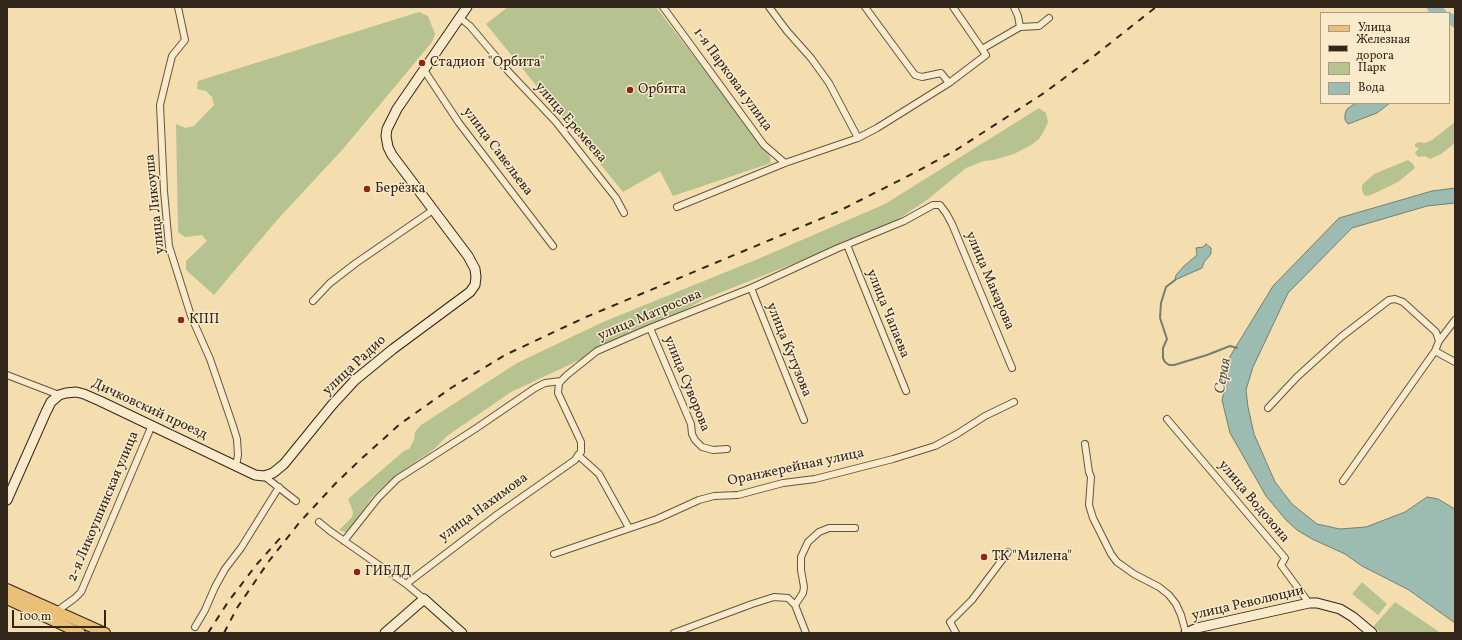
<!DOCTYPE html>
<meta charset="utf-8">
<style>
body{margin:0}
#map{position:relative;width:1462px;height:640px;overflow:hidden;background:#f4deaf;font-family:Vollkorn,serif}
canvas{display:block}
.frame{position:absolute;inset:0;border:8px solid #312619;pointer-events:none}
.legend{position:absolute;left:1320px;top:12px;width:130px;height:92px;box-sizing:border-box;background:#f8eacb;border:1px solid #a89c84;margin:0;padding:5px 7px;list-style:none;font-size:12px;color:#312619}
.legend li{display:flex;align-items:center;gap:8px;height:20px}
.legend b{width:20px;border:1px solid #a89c84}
.scale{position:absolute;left:12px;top:610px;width:94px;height:18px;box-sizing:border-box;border:2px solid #312619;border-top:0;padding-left:5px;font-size:12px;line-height:14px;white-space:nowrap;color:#312619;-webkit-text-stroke:3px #f8eacb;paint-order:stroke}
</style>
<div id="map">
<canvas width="1462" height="640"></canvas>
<div class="frame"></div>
<ul class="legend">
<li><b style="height:5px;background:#eabf78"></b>Улица</li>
<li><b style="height:5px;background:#312619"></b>Железная дорога</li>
<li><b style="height:11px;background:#b6c28f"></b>Парк</li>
<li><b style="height:11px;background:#9cbbb1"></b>Вода</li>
</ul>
<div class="scale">100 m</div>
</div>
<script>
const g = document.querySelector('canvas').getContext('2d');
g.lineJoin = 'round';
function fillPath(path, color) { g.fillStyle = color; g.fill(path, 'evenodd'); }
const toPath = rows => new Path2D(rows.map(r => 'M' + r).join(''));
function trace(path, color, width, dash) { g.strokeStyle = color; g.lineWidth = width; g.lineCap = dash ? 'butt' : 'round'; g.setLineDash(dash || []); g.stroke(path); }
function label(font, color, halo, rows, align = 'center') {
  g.font = font + ' Vollkorn,serif'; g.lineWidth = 3; g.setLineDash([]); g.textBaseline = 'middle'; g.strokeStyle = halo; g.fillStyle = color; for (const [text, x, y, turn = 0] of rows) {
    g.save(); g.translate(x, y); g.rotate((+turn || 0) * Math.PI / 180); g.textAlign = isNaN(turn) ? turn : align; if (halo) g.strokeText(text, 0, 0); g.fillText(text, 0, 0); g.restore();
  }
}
const green = toPath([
 [508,7,656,7,770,156,771,163,673,196,660,171,623,192,486,24],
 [419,12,428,16,435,34,432,42,343,149,277,220,214,295,186,270,186,261,207,241,202,235,185,237,178,232,176,124,185,128,194,126,214,105,212,97,206,91,197,89,198,81],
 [1039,108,1046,113,1048,122,1044,131,1039,139,1031,145,1014,154,994,160,984,161,966,168,927,200,886,227,704,299,678,314,511,392,447,436,434,449,400,473,397,479,387,483,380,490,372,497,348,533,339,530,352,517,353,512,348,499,404,451,409,449,414,440,415,432,421,425,517,363,603,322,758,259,885,204],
 [1455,122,1455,143,1441,154,1430,159,1425,156,1418,157,1415,153,1419,148,1415,147,1415,144,1419,142,1425,143,1432,140],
 [1408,160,1413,164,1415,168,1398,182,1373,194,1367,196,1364,195,1362,190,1362,185,1374,174],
 [1362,582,1387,604,1378,615,1352,594],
 [1395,602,1438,631,1440,633,1381,633,1373,627]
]);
const water = toPath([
 [1356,103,1390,103,1377,113,1348,124,1345,120,1345,114,1347,109,1356,103],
 [1455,188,1455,203,1427,206,1352,228,1288,293,1253,367,1246,390,1248,407,1254,434,1275,482,1292,504,1317,524,1340,529,1366,527,1405,512,1427,497,1438,499,1455,509,1455,623,1409,590,1362,566,1345,554,1312,539,1297,530,1286,520,1266,496,1230,433,1222,400,1228,377,1226,363,1273,286,1339,218,1432,191,1455,188],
 [1206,244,1211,248,1211,254,1204,262,1202,268,1175,280,1176,275,1184,266,1197,255,1196,248,1203,247,1206,244]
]);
const stream = toPath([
 [1175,280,1166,287,1161,303,1160,318,1167,339,1163,348,1163,358,1165,362,1169,365,1174,365,1207,355,1230,346,1237,348]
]);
const river = toPath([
 [1432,7,1441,13],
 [1449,18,1455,22]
]);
const street = toPath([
 [178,7,185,40,172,56,160,105,164,191,169,246,191,316,210,359,232,423,237,439,238,455,236,466],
 [663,7,764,145,785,163],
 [769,7,787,31,811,58,829,83,858,138],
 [865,7,915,75,922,77,941,73,949,83],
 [1014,7,1018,16,1020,27],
 [460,18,470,26,508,71,556,122,616,198,624,213],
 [982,49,1020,27,1039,26,1049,18],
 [424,70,459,123,553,246],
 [677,207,785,163,858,138,877,128,949,83,986,55,953,7],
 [847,245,906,391],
 [751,288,804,420],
 [313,301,330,283,356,263,433,210],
 [650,328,691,424,692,434,695,440,702,447,713,450,727,449],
 [1439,341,1455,320],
 [1435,351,1455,362],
 [7,375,59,395],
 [1268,408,1297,377,1341,337,1389,300,1395,299,1403,302,1436,332,1439,341,1435,351,1343,481],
 [1167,419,1285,558,1281,565,1309,603],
 [1085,444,1089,472,1091,477,1089,505,1093,518,1111,554,1117,562,1134,574,1159,587,1169,595,1176,604,1181,615,1186,633],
 [264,476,296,501],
 [319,522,330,531,406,584,424,599],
 [629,528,599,474,578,455,581,452,581,442,558,393,559,383,567,375,597,351,650,328,751,288,836,249,904,221,933,205,940,205,946,213,952,224,1012,368],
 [344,541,378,498,397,479,475,429,535,388,545,383,561,381],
 [554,554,657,519,699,500,714,496,738,495,783,483,815,479,893,459,935,446,957,434,985,416,1014,402],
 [406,584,498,514,575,460,578,455],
 [795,605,803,593,804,587,801,570,801,557,808,542,819,532,829,528,855,528],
 [57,611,75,598,81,592,152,425],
 [195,627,205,610,215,587,225,569,241,548,279,487],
 [674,633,752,604,774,597,788,598,795,605,806,633],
 [956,633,950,622,972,600,1008,552]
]);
const secondary = toPath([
 [7,500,46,412,51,402,59,395,66,393,76,392,84,394,100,401,255,475,264,476,273,473,284,464,332,405,355,380,393,349,470,292,475,285,476,277,475,269,468,256,392,155,388,147,386,136,387,129,397,109,467,7],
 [385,633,424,599,462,633],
 [1186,633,1197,628,1309,603,1317,603,1340,609,1353,617,1372,633]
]);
const primary = toPath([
 [7,589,105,633],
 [7,599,80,633]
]);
const rail = toPath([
 [208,633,228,602,257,564,283,535],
 [224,633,237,608,269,561,299,523,335,484,360,460,400,424,451,388,505,355,586,317,837,212,914,173,956,150,1044,93,1094,56,1156,7]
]);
const markers = [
 [422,63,4,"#8f2418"],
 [630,90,4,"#8f2418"],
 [367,189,4,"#8f2418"],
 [181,320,4,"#8f2418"],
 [984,557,4,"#8f2418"],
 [357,572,4,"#8f2418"]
];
const poiNames = [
 ["Стадион \"Орбита\"",430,63],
 ["Орбита",638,90],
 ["Берёзка",375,189],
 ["КПП",189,320],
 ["ТК \"Милена\"",992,557],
 ["ГИБДД",365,572]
];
const streetNames = [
 ["1-я Парковая улица",732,80,54],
 ["улица Еремеева",570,123,49],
 ["улица Савельева",497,152,53],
 ["улица Ликоуша",156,204,-96],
 ["улица Макарова",989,281,67],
 ["улица Чапаева",887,314,68],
 ["улица Матросова",650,316,-23],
 ["улица Кутузова",788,350,68],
 ["улица Радио",355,366,-43],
 ["улица Суворова",686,384,68],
 ["Дичковский проезд",149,410,25],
 ["Оранжерейная улица",796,468,-12],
 ["улица Водозона",1253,502,50],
 ["2-я Ликоушинская улица",104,507,-67],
 ["улица Нахимова",484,508,-36],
 ["улица Революции",1248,604,-13]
];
const waterNames = [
 ["Серая",1224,376,-80]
];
fillPath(green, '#b6c28f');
fillPath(water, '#9cbbb1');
trace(water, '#717f74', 1);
trace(stream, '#717f74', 2);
trace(river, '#9cbbb1', 11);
trace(street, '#62543e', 8);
trace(secondary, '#312619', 11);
trace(primary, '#312619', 12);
trace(street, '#f8eacb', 6);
trace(secondary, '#f8eacb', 9);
trace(primary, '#eabf78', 10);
trace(rail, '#312619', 2, [7, 7]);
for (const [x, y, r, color] of markers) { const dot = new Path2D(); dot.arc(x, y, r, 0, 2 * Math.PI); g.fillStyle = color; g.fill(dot); trace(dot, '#f8eacb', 1.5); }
label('14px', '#312619', '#f8eacb', poiNames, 'left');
label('14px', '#312619', '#f8eacb', streetNames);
label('italic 15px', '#515347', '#f8eacb', waterNames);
</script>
